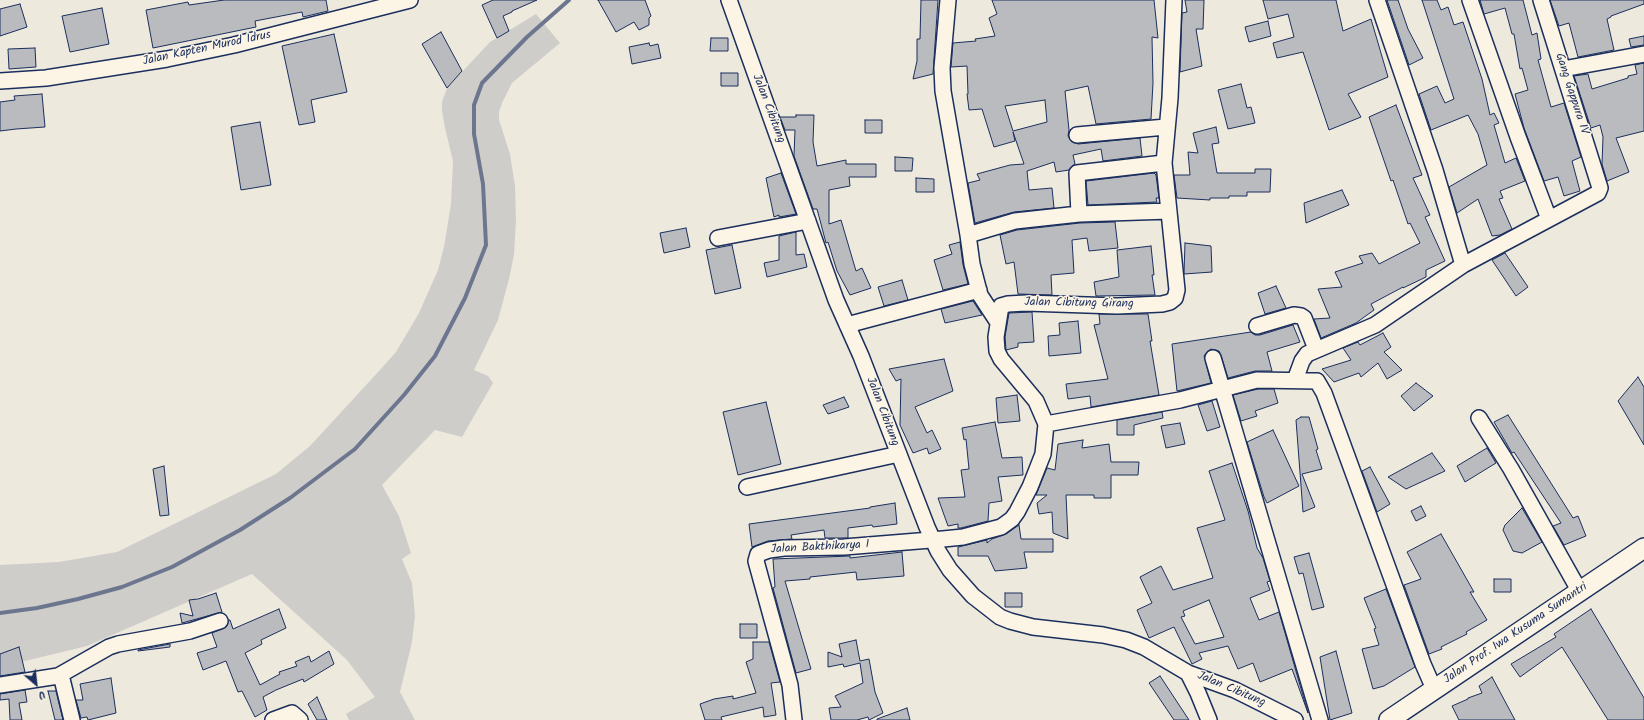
<!DOCTYPE html>
<style>
body{margin:0}
#map{position:relative;width:1644px;height:720px;overflow:hidden;background:#eee9dd;font-family:Kalam,sans-serif}
canvas{display:block}
.north{position:absolute;left:16px;top:664px;width:40px;height:40px;-webkit-text-stroke:3px #fcf5e5;paint-order:stroke;rotate:152deg;font-size:11px;font-weight:700;line-height:16px;text-align:center;color:#1b2f5e}
.north::after{content:'';display:block;margin:auto;width:14px;height:18px;background:#1b2f5e;clip-path:polygon(50% 0,100% 100%,50% 72%,0 100%)}
</style>
<div id="map">
<canvas width="1644" height="720"></canvas>
<div class="north">U</div>
</div>
<script>
const g = document.querySelector('canvas').getContext('2d');
g.lineJoin = 'round';
function fillPath(path, color) { g.fillStyle = color; g.fill(path, 'evenodd'); }
const toPath = rows => new Path2D(rows.map(r => 'M' + r).join(''));
function trace(path, color, width, dash) { g.strokeStyle = color; g.lineWidth = width; g.lineCap = dash ? 'butt' : 'round'; g.setLineDash(dash || []); g.stroke(path); }
function label(font, color, halo, rows, align = 'center') {
  g.font = font + ' Kalam,sans-serif'; g.lineWidth = 3; g.setLineDash([]); g.textBaseline = 'middle'; g.strokeStyle = halo; g.fillStyle = color; for (const [text, x, y, turn = 0] of rows) {
    g.save(); g.translate(x, y); g.rotate((+turn || 0) * Math.PI / 180); g.textAlign = isNaN(turn) ? turn : align; if (halo) g.strokeText(text, 0, 0); g.fillText(text, 0, 0); g.restore();
  }
}
const green = toPath([
 [536,14,560,43,512,83,502,103,499,112,499,120,510,154,515,186,516,220,514,255,509,279,498,320,474,370,488,376,493,383,462,437,435,430,382,485,399,516,411,553,402,559,412,583,415,616,412,642,400,692,415,720,349,720,346,714,375,697,347,660,252,574,87,646,0,667,0,565,59,562,117,552,276,474,310,446,379,371,396,352,419,313,438,270,444,247,451,204,453,161,445,128,442,111,442,102,447,88,490,42]
]);
const stream = toPath([
 [0,613,37,608,78,599,122,587,172,567,240,530,290,498,355,449,404,395,435,356,465,298,486,245,483,184,474,134,474,105,482,83,527,37,569,0]
]);
const building = toPath([
 [224,0,326,0,328,11,303,17,302,12,255,21,256,27,153,48,146,10,188,2,189,5,224,0],
 [493,0,537,0,512,11,512,12,503,16,509,31,497,38,482,5,493,0],
 [598,0,645,0,651,16,649,18,649,25,639,30,634,22,616,32,598,0],
 [921,0,938,0,933,74,913,79,917,61,917,39,920,39,921,0],
 [992,0,1154,0,1158,38,1152,37,1153,83,1151,119,1096,124,1088,86,1065,91,1069,130,1068,136,1071,141,1078,144,1140,138,1142,156,1103,161,1101,149,1073,155,1075,164,1072,166,1069,170,1056,172,1054,162,1027,171,1029,190,1052,188,1054,208,1014,212,975,223,968,183,980,180,977,174,1010,165,1024,164,1013,132,1015,141,994,147,982,109,969,110,967,94,968,94,967,66,951,67,953,43,976,41,975,39,995,36,989,18,997,14,992,0],
 [1045,100,1047,122,1013,131,1005,106,1045,100],
 [1185,0,1204,0,1203,29,1196,29,1202,66,1180,72,1182,13,1187,12,1185,0],
 [1263,0,1336,0,1343,31,1371,19,1388,77,1348,94,1361,117,1329,130,1303,52,1277,58,1273,43,1294,37,1288,14,1268,19,1263,0],
 [1387,0,1398,0,1408,29,1423,58,1409,65,1387,0],
 [1422,0,1437,0,1441,10,1448,7,1454,25,1463,22,1482,79,1490,115,1494,113,1499,123,1494,125,1505,163,1516,158,1525,181,1500,191,1503,198,1499,199,1512,229,1500,235,1492,236,1478,199,1457,213,1449,187,1487,165,1478,134,1468,115,1431,130,1419,94,1437,86,1445,103,1454,99,1422,0],
 [1480,0,1523,0,1532,35,1537,33,1541,59,1538,60,1551,107,1564,103,1581,157,1572,161,1580,191,1564,196,1558,177,1544,181,1524,128,1515,94,1528,90,1522,68,1520,69,1514,34,1512,34,1505,8,1484,14,1480,0],
 [1550,0,1644,0,1644,4,1611,16,1611,17,1607,19,1614,50,1578,57,1569,23,1559,26,1550,0],
 [20,4,27,27,0,36,0,9,20,4],
 [102,8,109,44,70,52,62,16,102,8],
 [1268,21,1271,36,1249,42,1245,27,1268,21],
 [441,32,462,71,447,88,422,44,441,32],
 [334,34,347,92,311,100,315,122,299,125,282,46,334,34],
 [1644,36,1644,45,1631,47,1629,39,1644,36],
 [711,38,728,38,728,51,710,51,711,38],
 [649,43,650,46,658,44,661,58,632,64,629,47,649,43],
 [35,48,36,67,9,69,8,49,35,48],
 [1644,63,1644,131,1616,138,1629,172,1607,181,1602,164,1603,137,1600,125,1591,128,1574,76,1588,74,1592,89,1628,78,1628,76,1637,74,1635,65,1644,63],
 [721,73,738,73,738,86,721,86,721,73],
 [1241,84,1247,108,1251,107,1255,123,1228,129,1218,90,1241,84],
 [42,94,45,127,16,129,0,131,0,102,15,100,14,96,42,94],
 [1396,105,1422,175,1413,178,1430,215,1425,217,1445,261,1426,270,1426,277,1403,288,1403,287,1371,304,1374,310,1356,323,1321,338,1314,319,1330,318,1318,289,1342,287,1335,272,1363,263,1359,256,1372,253,1379,264,1420,243,1410,223,1408,224,1393,180,1391,181,1369,117,1396,105],
 [796,115,814,115,813,142,817,166,846,160,846,164,876,164,876,177,849,177,850,186,829,190,829,224,841,220,856,271,862,268,871,288,850,295,837,271,828,242,826,243,817,209,813,209,794,156,795,130,785,130,780,117,796,117,796,115],
 [865,120,882,120,882,133,865,133,865,120],
 [260,122,271,185,241,190,231,127,260,122],
 [1216,127,1219,143,1212,144,1217,173,1255,173,1255,169,1271,169,1270,192,1247,192,1247,196,1229,196,1229,198,1210,198,1210,200,1177,198,1174,175,1190,175,1188,152,1198,153,1193,133,1216,127],
 [895,157,913,158,912,171,895,171,895,157],
 [781,173,796,214,779,217,779,215,774,217,766,178,781,173],
 [1154,173,1156,175,1159,198,1156,198,1157,202,1088,205,1086,181,1154,173],
 [916,178,934,179,934,192,916,192,916,178],
 [1342,190,1349,205,1306,223,1304,203,1342,190],
 [1115,222,1118,248,1089,251,1087,238,1072,240,1074,273,1051,275,1052,295,1018,294,1014,262,1006,264,1000,235,1017,230,1080,223,1115,222],
 [686,228,690,247,664,253,660,233,686,228],
 [796,232,796,255,804,254,807,267,767,277,764,263,779,260,779,236,796,232],
 [960,242,963,265,968,284,943,290,934,260,952,254,949,245,960,242],
 [1185,243,1211,246,1212,272,1184,274,1185,243],
 [732,245,741,288,715,294,706,250,732,245],
 [1151,246,1154,275,1152,275,1155,295,1096,296,1094,282,1119,277,1117,250,1151,246],
 [1505,253,1528,287,1516,296,1492,260,1505,253],
 [902,280,908,300,884,306,878,287,902,280],
 [1276,286,1286,308,1265,314,1258,293,1276,286],
 [973,301,982,315,945,323,941,309,973,301],
 [1032,312,1034,342,1018,343,1018,347,1006,350,1005,337,1009,313,1032,312],
 [1099,314,1148,314,1152,341,1150,341,1159,395,1091,407,1090,396,1068,399,1066,384,1108,379,1094,325,1100,324,1099,314],
 [1078,321,1081,353,1049,356,1048,336,1060,335,1059,323,1078,321],
 [1293,325,1300,342,1267,352,1272,371,1255,371,1228,378,1221,355,1219,351,1211,349,1207,352,1204,356,1211,383,1177,391,1172,344,1251,332,1255,335,1260,335,1293,325],
 [1383,333,1391,347,1384,352,1402,370,1387,379,1378,363,1361,377,1359,373,1334,382,1322,369,1351,360,1343,348,1358,342,1360,345,1383,333],
 [944,359,953,391,915,407,927,433,932,430,941,449,929,454,927,448,913,453,900,425,901,379,896,381,889,369,944,359],
 [1638,377,1644,387,1644,445,1618,401,1638,377],
 [1416,383,1433,396,1414,411,1401,396,1416,383],
 [1258,389,1274,389,1278,403,1255,411,1257,416,1241,421,1233,395,1258,389],
 [1017,395,1020,421,998,423,996,398,1017,395],
 [844,397,849,407,828,414,823,405,844,397],
 [1212,401,1220,427,1207,431,1198,405,1212,401],
 [766,402,781,464,738,475,723,412,766,402],
 [1162,412,1163,418,1134,425,1134,435,1117,435,1117,420,1162,412],
 [1508,415,1573,518,1578,516,1586,536,1564,545,1553,526,1561,523,1514,452,1512,453,1494,422,1508,415],
 [1301,417,1309,417,1318,449,1316,450,1322,469,1302,474,1315,507,1303,512,1296,420,1301,417],
 [995,422,1002,458,1022,457,1023,475,998,477,1002,501,989,503,988,521,961,528,958,528,958,524,948,526,938,498,965,497,961,470,969,469,966,439,964,440,962,428,995,422],
 [1180,423,1185,444,1166,448,1161,426,1180,423],
 [1273,430,1299,486,1267,503,1264,497,1247,442,1273,430],
 [1083,440,1082,448,1109,444,1111,462,1139,462,1138,475,1111,475,1111,498,1094,498,1094,495,1066,495,1068,539,1053,533,1052,512,1039,514,1037,503,1047,495,1036,495,1047,468,1055,470,1058,444,1083,440],
 [1487,448,1496,463,1465,482,1457,466,1487,448],
 [1432,453,1445,471,1406,489,1388,477,1432,453],
 [1232,463,1248,511,1257,548,1263,558,1270,581,1267,582,1270,590,1250,598,1259,620,1279,612,1308,713,1292,669,1260,682,1253,663,1238,669,1228,646,1199,653,1202,659,1192,664,1174,627,1149,638,1137,610,1152,603,1140,577,1161,566,1173,590,1213,578,1197,528,1225,520,1209,471,1232,463],
 [1209,600,1224,637,1195,644,1181,617,1185,616,1183,611,1209,600],
 [164,466,169,515,160,516,153,469,164,466],
 [1370,467,1390,504,1377,512,1362,471,1370,467],
 [895,503,897,524,873,527,872,525,848,528,848,538,825,538,824,530,791,535,792,539,768,541,752,547,749,524,870,508,870,507,895,503],
 [1421,506,1426,516,1416,521,1411,511,1421,506],
 [1522,508,1542,542,1522,553,1513,551,1503,530,1505,525,1522,508],
 [1019,525,1021,539,1053,539,1053,552,1024,552,1027,568,995,571,988,556,958,556,958,547,987,540,987,543,992,539,1006,534,1019,525],
 [1441,534,1474,592,1470,592,1487,620,1466,632,1467,634,1441,647,1442,649,1429,654,1404,585,1421,579,1407,552,1441,534],
 [902,552,904,576,857,580,856,572,810,577,810,579,785,581,811,669,796,673,773,588,775,587,773,559,850,556,850,558,902,552],
 [1309,553,1324,607,1312,610,1303,573,1299,574,1294,557,1309,553],
 [1494,579,1511,579,1511,592,1494,592,1494,579],
 [1386,589,1415,667,1384,686,1373,689,1362,649,1379,645,1374,629,1376,628,1364,598,1386,589],
 [216,593,222,612,182,623,180,613,193,616,189,600,198,599,216,593],
 [1005,593,1022,593,1022,607,1005,607,1005,593],
 [279,609,286,628,261,640,262,644,245,653,260,685,280,674,279,672,297,666,295,662,309,656,311,662,329,651,334,664,304,682,303,679,276,690,263,697,267,710,255,717,242,691,238,692,226,661,203,670,197,653,217,647,212,633,226,627,229,620,230,620,233,629,279,609],
 [1591,609,1644,698,1644,720,1608,720,1562,647,1520,677,1511,664,1556,637,1554,634,1591,609],
 [740,624,757,624,757,638,740,638,740,624],
 [856,640,860,661,869,659,875,692,883,713,869,720,868,717,857,720,831,720,829,708,841,707,835,696,863,683,860,663,844,667,843,664,828,667,828,652,842,657,839,644,856,640],
 [753,642,769,642,780,682,771,683,776,715,764,717,763,707,721,717,722,720,705,720,700,704,714,699,733,696,733,699,756,693,746,662,753,659,753,642],
 [170,644,170,647,138,651,138,650,170,644],
 [19,647,25,672,0,676,0,654,19,647],
 [1336,651,1352,713,1330,720,1320,657,1336,651],
 [1160,676,1189,720,1174,720,1149,683,1160,676],
 [1492,677,1515,720,1459,720,1452,706,1468,699,1468,698,1482,693,1479,686,1492,677],
 [111,678,116,713,88,720,87,717,81,718,76,700,83,700,80,684,111,678],
 [25,690,27,702,19,703,22,720,10,720,9,699,0,700,0,694,25,690],
 [48,691,56,691,63,720,55,720,48,691],
 [317,697,327,720,317,720,308,704,317,697],
 [907,708,910,720,877,720,877,719,907,708]
]);
const minor = toPath([
 [729,0,836,300,861,356,927,527,938,551,950,570,973,596,1000,617,1010,621,1033,627,1103,635,1126,640,1144,647,1188,673,1235,690,1295,720],
 [948,0,942,68,943,91,968,235,972,264,980,295,997,321],
 [1377,0,1435,170,1463,265],
 [1470,0,1518,137,1549,219],
 [1563,69,1644,54],
 [0,81,46,78,167,59,234,45,410,0],
 [1077,135,1166,127],
 [1079,214,1077,173,1164,163],
 [968,235,1015,221,1079,214,1169,211],
 [718,238,808,221],
 [847,325,979,290],
 [1257,326,1294,315,1301,316,1304,318,1316,349],
 [1213,358,1320,720],
 [1295,380,1302,361,1307,354,1375,325,1463,265,1598,193,1600,188,1541,0],
 [1479,418,1511,469,1580,592],
 [1046,424,1180,400,1257,380,1317,381,1324,393,1423,664,1434,689],
 [747,487,899,454],
 [1188,673,1198,693,1209,720],
 [61,675,72,720],
 [0,685,58,676,109,647,118,644,190,631,220,621],
 [273,720,292,713,300,720],
 [794,720,790,685,756,561,758,554,769,550,784,548,844,547,943,539,963,537,1001,527,1012,519,1017,512,1030,487,1043,454,1046,424,1036,401,1001,359,997,351,996,337,1001,306,1008,304,1026,303,1117,306,1162,304,1170,302,1175,298,1177,290,1164,163,1170,98,1174,0]
]);
const major = toPath([
 [1389,720,1644,548]
]);
const streetNames = [
 ["Jalan Kapten Murod Idrus",207,49,-12],
 ["Gang Gappura IV",1571,94,72],
 ["Jalan Cibitung",768,109,69],
 ["Jalan Cibitung Girang",1079,304,1],
 ["Jalan Cibitung",882,412,69],
 ["Jalan Bakthikarya I",820,548,-3],
 ["Jalan Prof. Iwa Kusuma Sumantri",1516,634,-34],
 ["Jalan Cibitung",1231,690,23]
];
fillPath(green, '#cfcdca');
trace(stream, '#6c778f', 4);
fillPath(building, '#babbbe');
trace(building, '#1b2f5e', 1);
trace(minor, '#1b2f5e', 18);
trace(major, '#1b2f5e', 22);
trace(minor, '#fcf5e5', 15);
trace(major, '#fcf5e5', 19);
label('12px', '#1b2f5e', '#fcf5e5', streetNames);
</script>
